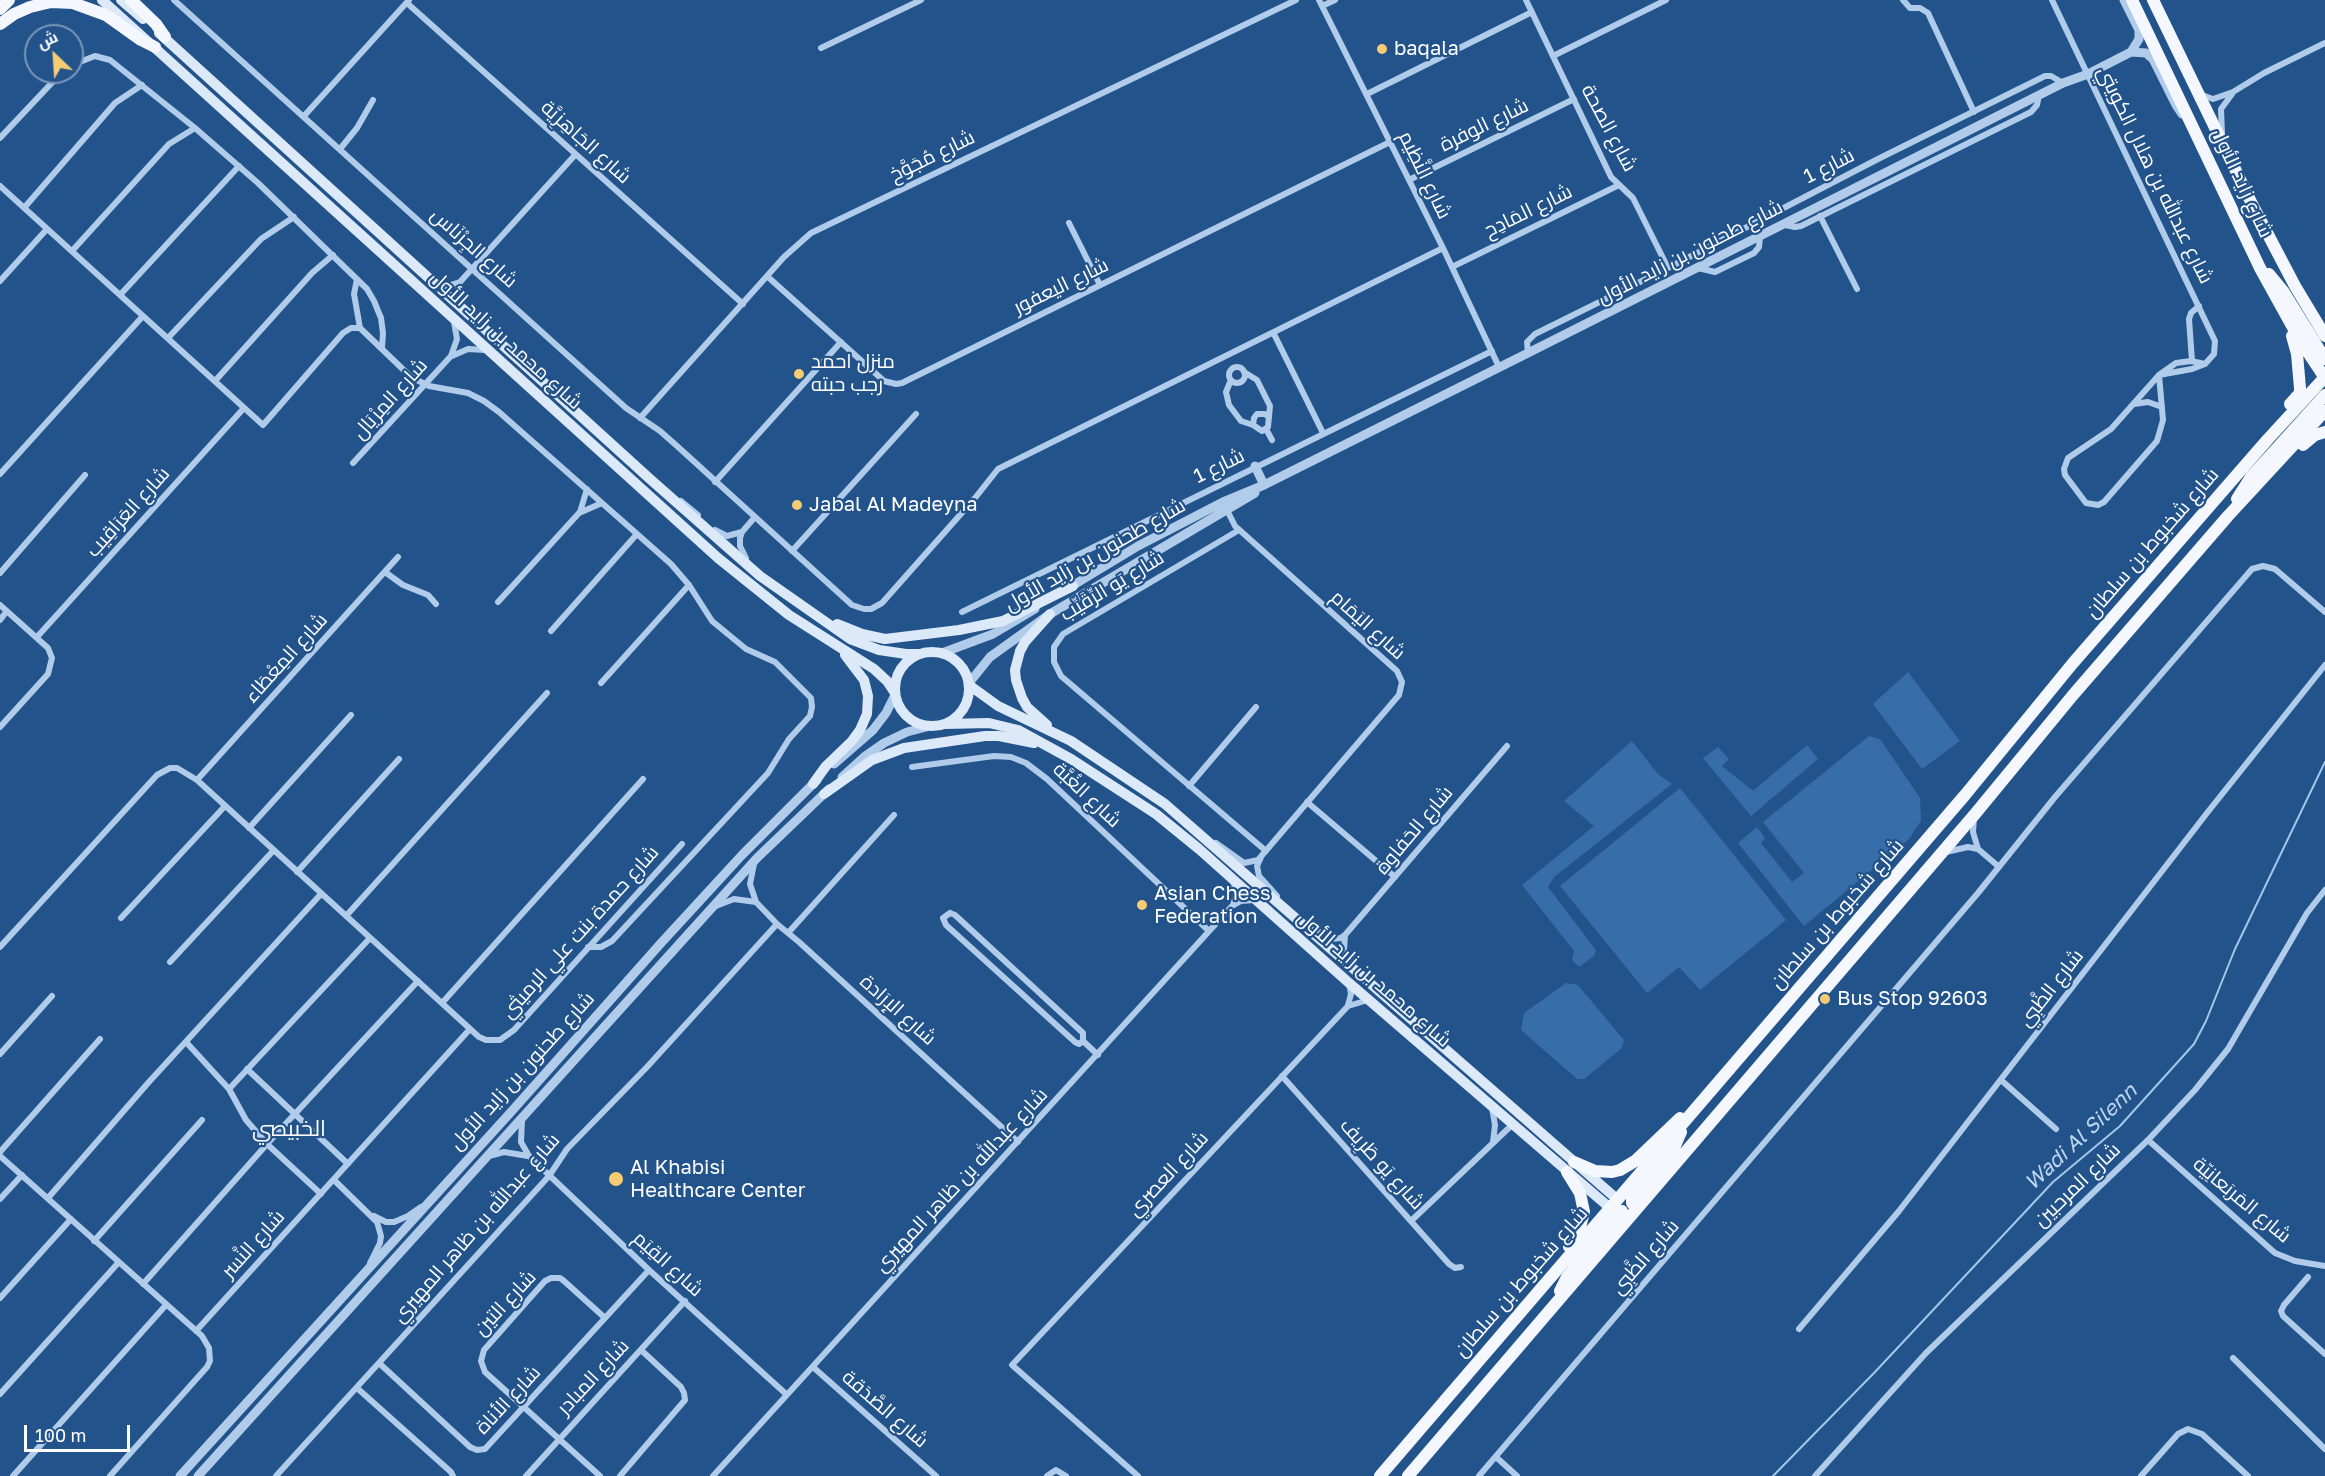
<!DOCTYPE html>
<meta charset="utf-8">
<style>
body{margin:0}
#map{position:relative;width:2325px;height:1476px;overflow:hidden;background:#23538b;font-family:"Golos Text",Cairo,sans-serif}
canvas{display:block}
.north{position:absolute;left:24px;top:24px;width:60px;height:60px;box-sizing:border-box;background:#23538b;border:2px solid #7b98b9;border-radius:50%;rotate:335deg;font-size:16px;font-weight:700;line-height:24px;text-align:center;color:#fff}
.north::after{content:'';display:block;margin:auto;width:21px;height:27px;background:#f6cc72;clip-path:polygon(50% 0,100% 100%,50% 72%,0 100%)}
.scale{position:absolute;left:24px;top:1425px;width:106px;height:27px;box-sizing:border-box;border:3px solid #fff;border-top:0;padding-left:8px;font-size:18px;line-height:21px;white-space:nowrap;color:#fff;-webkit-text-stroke:4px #23538b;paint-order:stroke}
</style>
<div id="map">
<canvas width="2325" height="1476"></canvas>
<div class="north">ش</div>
<div class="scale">100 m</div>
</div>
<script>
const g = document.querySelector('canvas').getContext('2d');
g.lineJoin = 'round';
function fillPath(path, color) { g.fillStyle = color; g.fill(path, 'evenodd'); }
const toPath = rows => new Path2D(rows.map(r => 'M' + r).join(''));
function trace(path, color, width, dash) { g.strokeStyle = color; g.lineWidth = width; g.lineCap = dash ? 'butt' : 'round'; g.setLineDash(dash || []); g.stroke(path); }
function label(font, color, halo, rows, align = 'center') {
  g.font = font + ' "Golos Text",Cairo,sans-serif'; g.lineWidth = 4.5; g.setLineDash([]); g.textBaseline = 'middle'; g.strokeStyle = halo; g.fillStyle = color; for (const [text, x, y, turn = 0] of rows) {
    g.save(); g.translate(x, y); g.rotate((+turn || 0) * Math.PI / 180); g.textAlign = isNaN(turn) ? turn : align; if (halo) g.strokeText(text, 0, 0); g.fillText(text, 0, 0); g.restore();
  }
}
const green = toPath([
 [1908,672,1960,741,1922,769,1873,704],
 [1869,736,1880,739,1920,798,1921,821,1909,839,1804,926,1738,843,1757,827,1765,838,1761,843,1792,882,1804,873,1763,822],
 [1632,741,1658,774,1672,784,1554,877,1548,887,1596,950,1594,956,1579,967,1572,960,1574,951,1522,885,1594,826,1564,801],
 [1807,745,1818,759,1751,816,1703,758,1718,747,1729,759,1722,766,1753,791],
 [1680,788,1786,920,1700,990,1679,967,1647,993,1560,886],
 [1566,983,1578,985,1624,1040,1622,1048,1584,1079,1577,1079,1521,1030,1524,1013]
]);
const stream = toPath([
 [1773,1476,1874,1373,2053,1182,2120,1126,2194,1044,2206,1021,2235,949,2325,762]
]);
const minor = toPath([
 [174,0,626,408,660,431,677,446,852,605,864,609,871,609,882,603,975,498,998,469,1443,248],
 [1319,0,1443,248,1499,367],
 [1526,0,1611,177,1633,198,1668,268],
 [1903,0,1910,8,1920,8,1928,13,1974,112],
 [2052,0,2215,341,2214,354,2205,364,2192,369,2159,375],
 [407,3,743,304],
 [1322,6,1335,0],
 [821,48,921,0],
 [1553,56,1666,0],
 [72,65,95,56,110,60,195,128,258,183,367,289,374,301,381,318,383,333,382,348],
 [1367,94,1532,12],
 [2202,95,2213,99,2233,92,2264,73,2325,43],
 [304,116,409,0],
 [2222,133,2221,109,2232,94],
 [0,138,62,72],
 [340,149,357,128,373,100],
 [1409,180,1574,99],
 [0,186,263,425,343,333,351,328,360,328],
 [24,208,115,103,142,85],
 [1820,216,1857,289],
 [1069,223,1100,285],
 [1785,225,1795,227,1801,226,2031,112,2037,105,2039,95],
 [72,251,169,144,195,128],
 [1452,267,1619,185],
 [1698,268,1715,272,1754,253,1759,247,1760,238],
 [768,277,884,381,896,384,902,383,1390,142],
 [357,279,354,294,360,328,411,377,429,386,468,393,484,401,499,412,671,564,689,585,712,621,746,649,775,662,811,698,812,707,810,716,789,739,768,773,612,941,601,947,588,947],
 [0,281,47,229],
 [441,288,460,282,575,155],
 [120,295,239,166],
 [455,300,460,282],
 [1274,334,1323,433],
 [168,338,261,239,294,217],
 [1528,353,1527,342,1535,334,1668,268,1878,159,2045,76,2051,76,2063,83],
 [452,356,468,349,485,350],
 [2192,361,2189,319,2191,313,2199,306],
 '1229 375a8 8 0 1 1 16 0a8 8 0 1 1-16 0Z',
 [1244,372,1257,380,1270,406,1268,427,1262,431,1253,425,1254,418,1257,414,1265,414,1269,417],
 [2159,375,2163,420,2157,441,2104,502,2098,505,2086,503,2065,475,2064,469,2068,458,2111,429,2159,375],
 [2159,375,2176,363,2191,361,2205,364],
 [1231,380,1226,392,1229,405,1241,421,1253,425],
 [215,381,312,273,333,255],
 [2134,404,2148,402,2162,407],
 [640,418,784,257,811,233,1296,0],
 [1266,429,1272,440],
 [353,463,451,356,457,339,454,322],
 [0,474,143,316],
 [715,482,841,342],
 [681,501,698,515],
 [580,512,587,489],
 [715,530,727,536,742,532],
 [1239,530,1063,634,1054,647,1054,662,1061,676,1266,851],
 [792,551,916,414],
 [746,558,740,546,740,538,742,532,755,517],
 [385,572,403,585,428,595,436,604],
 [0,573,85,475],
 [498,602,579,513,602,503],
 [0,605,48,648,52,658,48,674,0,727],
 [962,612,1492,351],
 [0,620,7,611],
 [551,631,637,534],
 [37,637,244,408],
 [601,683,689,585],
 [912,767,994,756,1011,757,1026,763,1047,779,1209,931],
 [197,780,398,557],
 [1189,786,1256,707],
 [1307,802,1395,877],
 [1974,818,1973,832,1978,849],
 [249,828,351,715],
 [1216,843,1244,863,1258,860,1399,695,1402,682,1397,671,1235,526,1227,510],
 [1946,852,1968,847,1978,849,1998,866],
 [1261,857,1257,866,1259,876,1277,896],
 [754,864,750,884,756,902,777,924,799,942,1018,1142],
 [297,872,399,759],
 [1233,905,1236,896,1234,883],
 [716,906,734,899,756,902],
 [950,913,955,915,1083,1033,1083,1041,1079,1044,1075,1042,946,925,943,918,950,913],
 [346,916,547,693],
 [121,918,225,806],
 [1316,930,1331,939,1341,938,1345,935,1507,746],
 [788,933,894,815],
 [1345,935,1344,950,1352,960],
 [0,947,157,775,170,768,177,768,197,780,479,1037,486,1040,500,1040,514,1030,682,844],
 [170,962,273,851],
 [442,1003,643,779],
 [1348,1005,1351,994,1349,983],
 [1083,1041,1098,1055],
 [186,1042,229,1089,246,1120,267,1144,321,1194],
 [0,1054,52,996],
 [247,1069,348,1164],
 [1282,1076,1449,1264,1455,1268,1461,1267],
 [2001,1080,2056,1129],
 [229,1089,370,938],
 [1492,1108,1495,1125,1493,1142],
 [522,1120,521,1142,529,1156,649,1270,786,1394],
 [2148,1140,2275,1253,2295,1261,2325,1266],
 [0,1152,100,1039],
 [0,1156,202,1336,209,1348,210,1361,207,1367,110,1476],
 [489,1156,504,1152,528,1156],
 [334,1180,377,1222,381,1236,380,1243,370,1263],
 [48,1198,148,1083,321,894],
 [0,1199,22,1175],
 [374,1216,386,1222,394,1222,408,1216,421,1207],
 [1411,1221,1513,1124],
 [94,1241,202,1120],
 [2308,1277,2284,1305,2281,1311,2283,1316,2325,1354],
 [143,1284,267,1144,418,981],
 [0,1298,71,1219],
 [1799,1329,1899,1211,2207,813,2325,665],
 [196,1331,470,1029],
 [2233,1358,2325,1449],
 [379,1363,470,1447,477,1450,485,1449,649,1270],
 [813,1367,936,1476],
 [357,1388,451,1472,453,1476],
 [0,1394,119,1262],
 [1496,1457,1517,1476],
 [13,1476,166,1305],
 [276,1476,549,1176,567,1149,647,1067,777,924],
 [526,1476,685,1301],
 [600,1476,485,1372,481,1361,484,1350,545,1281,551,1278,560,1278,564,1281,605,1318],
 [620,1476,685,1400,684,1393,681,1387,641,1350],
 [713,1476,1232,906,1241,901,1254,900],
 [1047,1476,1056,1470,1066,1476],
 [1138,1476,1012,1365,1348,1006,1368,1000],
 [1479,1476,1978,893,2055,797,2252,569,2263,566,2275,569,2325,612],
 [1815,1476,1926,1353,2148,1140,2195,1090,2228,1049,2307,913,2325,890],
 [2141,1476,2178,1434,2188,1429,2202,1434,2248,1476]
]);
const tertiary = toPath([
 [2124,0,2139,30,2139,39,2131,52],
 [1255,466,1264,485],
 [1067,589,1138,546,1223,502,1264,485,1528,353,2063,83,2088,74,2131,52,2146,53,2153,59,2176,105,2182,114],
 [942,653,993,634,1035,609],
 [969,683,990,657,1050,614,1255,493],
 [834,764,873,730,886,713,895,695],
 [842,777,864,757,884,743,907,732,930,726],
 [180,1476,511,1112,662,942,742,855,817,780],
 [198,1476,757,858,829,789]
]);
const secondary = toPath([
 [102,0,718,558,789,615,874,669,887,681,895,693],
 [121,0,143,19],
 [159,33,650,479,760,576,850,639,879,650,906,654,920,654],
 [837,624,862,634,885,639,959,630,1003,621,1073,586],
 '895 689a37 37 0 1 1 74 0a37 37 0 1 1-74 0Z',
 [969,685,998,706,1071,741,1165,804,1618,1200],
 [945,724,989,723,1018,730,1071,759,1156,814,1199,849,1348,982,1610,1208],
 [1047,725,1027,707,1022,698,1016,680,1015,670,1020,651,1025,642,1050,614],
 [813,784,826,766,852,741,860,730,867,714,868,696,864,680,845,655],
 [824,794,872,760,904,748,985,736,999,736,1034,743]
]);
const primary = toPath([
 [131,0,156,24,165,37],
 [2132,0,2260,268,2301,342,2325,378],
 [2153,0,2252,204,2295,286,2325,336],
 [0,9,9,0],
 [0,24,14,14,30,7,51,2,73,3,106,15,141,40,155,47],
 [2269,274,2283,291,2325,359],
 [2290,404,2300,393,2300,388,2297,354,2292,336],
 [2303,445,2315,435,2325,432],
 [2237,499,2251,477,2325,395],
 [1574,1162,1595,1171,1612,1172,1620,1170,1635,1161,1680,1118],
 [1567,1172,1580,1193,1584,1212,1579,1231,1569,1247],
 [1641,1204,1635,1206,1632,1203,1632,1199,1675,1146,1681,1132],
 [1560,1291,1567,1277,1622,1211],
 [1380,1476,1965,795,2073,663,2268,439,2325,377],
 [1408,1476,1975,814,2073,695,2228,516,2325,411]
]);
const markers = [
 [1382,49,6,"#f6cc72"],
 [799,374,6,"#f6cc72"],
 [797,505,6,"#f6cc72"],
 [1142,905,6,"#f6cc72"],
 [1825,999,6,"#f6cc72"],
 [616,1179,8,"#f6cc72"]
];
const poiNames = [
 ["baqala",1394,49],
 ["منزل احمد",811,362],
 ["رجب حبته",811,385],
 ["Jabal Al Madeyna",809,505],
 ["Asian Chess",1154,894],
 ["Federation",1154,917],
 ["Bus Stop 92603",1837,999],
 ["Al Khabisi",630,1168],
 ["Healthcare Center",630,1191]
];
const streetNames = [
 ["شارع الوفرة",1484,125,-26],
 ["شارع الصحة",1609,128,62],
 ["شارع الجَاهِزِيَّة",586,142,42],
 ["شارع مُجَوَّخ",932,156,-26],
 ["شارع 1",1829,166,-27],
 ["شارع النَّظِيم",1425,175,64],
 ["شارع عبدالله بن هلال الكويتي",2155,175,64],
 ["شارع زايد الأول",2242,183,65],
 ["شارع المَادِح",1528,211,-26],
 ["شارع الجِرْنَاس",474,248,42],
 ["شارع طحنون بن زايد الأول",1690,252,-27],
 ["شارع اليعفور",1061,286,-26],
 ["شارع محمد بن زايد الأول",506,340,42],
 ["شارع المِرْيَال",390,399,-48],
 ["شارع 1",1219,466,-26],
 ["شارع العَرَاقِيب",128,512,-48],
 ["شارع شخبوط بن سلطان",2152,543,-49],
 ["شارع طحنون بن زايد الأول",1095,555,-30],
 ["شارع يَو الرِّقَيِّب",1112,586,-31],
 ["شارع اليَمَام",1368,625,42],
 ["شارع المِعْطَاء",286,658,-48],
 ["شارع الغُبَّة",1087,795,43],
 ["شارع الحَفاوة",1414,830,-50],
 ["شارع شخبوط بن سلطان",1837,914,-49],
 ["شارع حمدة بنت علي الرميثي",580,932,-48],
 ["شارع محمد بن زايد الأول",1374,979,41],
 ["شارع الظَّبِي",2051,988,-52],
 ["شارع الإرَادة",898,1010,42],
 ["شارع طحنون بن زايد الأول",522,1071,-48],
 ["شارع يَو طَرِيف",1382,1164,48],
 ["شارع العصري",1168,1174,-47],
 ["شارع عبدالله بن ظاهر المهيري",961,1180,-47],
 ["شارع المرحبين",2077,1185,-44],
 ["شارع المَربَعانِيّة",2242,1200,40],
 ["شارع عبدالله بن ظاهر المهيري",476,1228,-49],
 ["شارع النَّسر",253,1244,-48],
 ["شارع الظَّبِي",1645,1257,-49],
 ["شارع القِيَم",668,1264,42],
 ["شارع شخبوط بن سلطان",1521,1282,-49],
 ["شارع التين",505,1303,-47],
 ["شارع المبادر",593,1377,-47],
 ["شارع الأناة",508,1400,-47],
 ["شارع الصَّدَقة",885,1409,41]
];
const waterNames = [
 ["Wadi Al Silenn",2081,1137,-43]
];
const quarterNames = [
 ["الخبيصي",289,1129]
];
fillPath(green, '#376da8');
trace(stream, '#a4c7eb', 2);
trace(minor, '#b0ccea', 6);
trace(tertiary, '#b0ccea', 9);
trace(secondary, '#dbe9f8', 10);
trace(primary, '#f4f8fe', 12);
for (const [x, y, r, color] of markers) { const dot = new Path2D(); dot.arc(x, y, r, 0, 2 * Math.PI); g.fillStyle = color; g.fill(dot); trace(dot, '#23538b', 2); }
label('20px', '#fff', '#23538b', poiNames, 'left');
label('20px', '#fff', '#23538b', streetNames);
label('italic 21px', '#bcd6f2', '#23538b', waterNames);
label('22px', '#fff', '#23538b', quarterNames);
</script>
